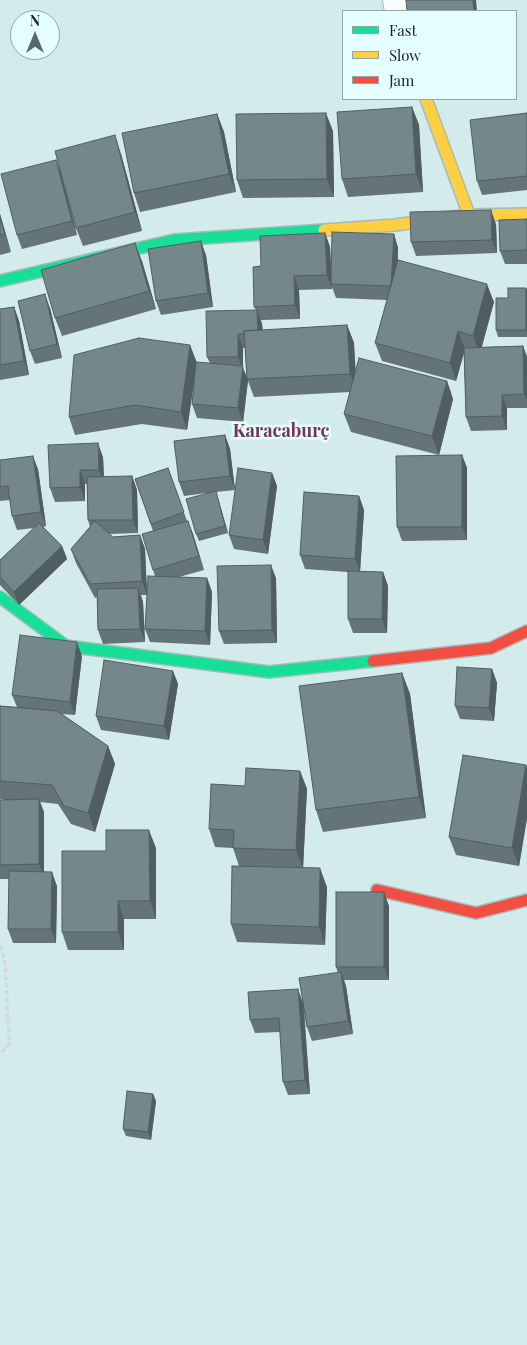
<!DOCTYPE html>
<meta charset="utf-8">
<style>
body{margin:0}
#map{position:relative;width:527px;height:1345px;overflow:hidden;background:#d4ebeb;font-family:"Playfair Display",serif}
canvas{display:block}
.legend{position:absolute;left:342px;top:10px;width:175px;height:90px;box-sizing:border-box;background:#e5fefe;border:1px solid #91a6a6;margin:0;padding:6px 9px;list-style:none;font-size:15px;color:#132323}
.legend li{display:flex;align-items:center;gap:10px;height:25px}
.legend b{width:25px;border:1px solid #91a6a6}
.north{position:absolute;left:10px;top:10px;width:50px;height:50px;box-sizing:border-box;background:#e5fefe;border:1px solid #91a6a6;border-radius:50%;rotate:0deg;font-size:14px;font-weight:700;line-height:20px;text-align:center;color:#132323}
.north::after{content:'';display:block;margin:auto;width:18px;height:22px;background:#576969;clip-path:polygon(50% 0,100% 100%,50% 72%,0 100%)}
</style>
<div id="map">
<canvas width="527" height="1345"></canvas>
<ul class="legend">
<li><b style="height:6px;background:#16e098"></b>Fast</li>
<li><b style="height:6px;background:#ffcf43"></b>Slow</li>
<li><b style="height:6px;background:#f24e42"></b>Jam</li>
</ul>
<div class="north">N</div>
</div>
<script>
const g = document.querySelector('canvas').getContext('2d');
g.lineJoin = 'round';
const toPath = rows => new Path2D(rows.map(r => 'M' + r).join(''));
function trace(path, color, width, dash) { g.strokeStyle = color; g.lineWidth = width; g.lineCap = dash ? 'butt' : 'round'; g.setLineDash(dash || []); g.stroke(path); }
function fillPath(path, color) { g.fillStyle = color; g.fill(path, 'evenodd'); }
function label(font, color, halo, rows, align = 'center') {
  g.font = font + ' "Playfair Display",serif'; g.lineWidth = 5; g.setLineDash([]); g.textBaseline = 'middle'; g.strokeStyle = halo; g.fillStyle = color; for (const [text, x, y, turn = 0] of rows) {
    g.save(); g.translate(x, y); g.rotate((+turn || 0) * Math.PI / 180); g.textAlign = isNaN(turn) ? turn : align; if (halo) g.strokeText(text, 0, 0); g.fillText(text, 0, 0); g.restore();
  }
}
const path = toPath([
 [0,946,5,960,9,1044,0,1054]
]);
const street = toPath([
 [397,0,399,11]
]);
const fast = toPath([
 [0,281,174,240,324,230],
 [0,597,66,646,269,672,373,661]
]);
const slow = toPath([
 [426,99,469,215],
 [324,230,395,225,469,215,527,214]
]);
const jam = toPath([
 [373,661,491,648,527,631],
 [377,890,476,913,527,900]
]);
const wall = toPath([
 [412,107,419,125,423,192,348,197,342,179],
 [527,113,527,190,482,195,477,181],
 [217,114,224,132,236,192,140,212,134,193],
 [333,131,334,197,243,198,237,180],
 [121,154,142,231,83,246,76,228],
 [56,160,61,173,77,235,22,249,17,235],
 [0,214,11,252,0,255],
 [527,219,527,264,505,264,500,251],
 [496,224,497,253,416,256,411,242],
 [325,233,330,247,331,273,394,234,398,248,398,260,494,302,481,347,523,346,527,357,527,408,507,408,507,430,471,431,466,417,464,353,456,381,382,361,375,343,387,300,336,298,332,287,332,289,299,290,300,319,261,320,262,324,263,330,347,325,354,343,355,371,447,381,453,399,439,455,351,432,344,414,350,392,254,397,248,381,243,422,197,418,192,404,195,372,187,430,142,424,75,435,69,417,190,345,196,362,210,363,207,357,256,310,254,307,261,266],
 [243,348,245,348,247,378,243,368],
 [206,255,213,307,161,315,156,301],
 [142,261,156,309,62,336,55,318],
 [527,290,527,337,498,337,496,330,508,298],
 [14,307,19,321,29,375,0,380,0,309],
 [50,308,62,358,35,364,30,351],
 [225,435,230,449,235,490,216,492,228,533,199,541,196,534,207,493,184,496,179,482],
 [462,455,467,468,467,540,402,541,397,527],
 [103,457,104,477,132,476,137,490,138,533,109,534,113,537,140,535,145,549,147,592,155,576,153,570,153,531,135,479,168,468,187,521,193,534,204,570,179,577,207,578,212,592,210,645,150,642,145,629,147,595,141,595,143,602,145,642,103,644,98,630,97,597,95,598,76,563,71,549,90,527,88,520,87,484,85,484,85,501,55,502,50,488],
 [0,460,38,469,46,526,43,527,62,546,67,559,19,605,0,585,0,560,34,528,17,530,12,516,10,500,0,501],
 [272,473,277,486,268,554,234,549,229,535],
 [359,496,364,510,360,572,383,572,388,586,387,633,353,633,348,619,348,572,305,569,300,555],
 [276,578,277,643,224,644,219,631],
 [82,656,75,715,62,714,108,746,115,764,95,832,71,824,58,804,40,802,44,812,44,872,57,886,56,943,13,943,8,929,9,879,0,879,0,800,5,799,0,799,0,706,17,707,12,695],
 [492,669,497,683,494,721,460,719,455,706],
 [173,671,178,684,169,740,101,730,96,716],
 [402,673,410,694,426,818,323,832,316,810],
 [526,765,527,768,527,818,519,866,456,855,449,837],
 [300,771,307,789,303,868,327,887,325,945,237,942,231,924,239,866,233,848,215,847,209,829,245,786],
 [156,848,156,919,124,919,124,950,68,950,62,932,106,851],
 [389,906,389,980,344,980,346,986,353,1034,312,1041,307,1027,304,1007,310,1094,288,1095,283,1082,280,1032,255,1033,250,1020,303,1001,338,973,336,967],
 [153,1094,156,1101,151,1140,126,1136,123,1129]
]);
const shadedWall = toPath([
 [473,0,476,0,477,11,474,11],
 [412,107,419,125,423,192,416,174],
 [326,113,333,131,334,197,327,179],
 [217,114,224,132,236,192,229,174],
 [115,135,121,154,142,231,135,212],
 [56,160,61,173,77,235,72,221],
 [491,210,496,224,497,253,492,240],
 [0,214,11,252,0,218],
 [325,233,330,247,332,284,331,284,332,289,327,275],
 [394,234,398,248,396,300,391,286],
 [201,241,206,255,213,307,208,293],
 [135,243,142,261,156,309,149,291],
 [294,276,299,290,300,319,295,305],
 [487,284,494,302,480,354,473,336],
 [526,288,527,290,527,332,526,330],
 [45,294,50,308,62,358,57,344],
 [14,307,19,321,29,375,24,361],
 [257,310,262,324,263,348,258,334],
 [347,325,354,343,357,392,350,374],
 [458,331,465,349,456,381,450,363],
 [238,334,243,348,243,368,248,380,243,422,238,408,242,368,238,357],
 [190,345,197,363,187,430,181,412],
 [523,346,527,357,527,401,524,394],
 [447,381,453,399,439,455,432,436],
 [502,395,507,408,507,430,502,416],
 [225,435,230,449,235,490,230,476],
 [98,443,103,457,104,484,99,470],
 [462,455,467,468,467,540,462,527],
 [33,456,38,469,46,526,41,512],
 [80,470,85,484,85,501,80,487],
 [272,473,277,486,268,554,263,540],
 [132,476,137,490,138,533,133,520],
 [216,491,228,533,225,526],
 [359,496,364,510,360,572,355,559],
 [188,521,193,534,204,570,199,556],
 [140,535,145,549,147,595,142,581],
 [62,546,67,559,19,605,14,592],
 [271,565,276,578,277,643,272,630],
 [383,572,388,586,387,633,382,619],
 [207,578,212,592,210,645,205,631],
 [138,588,143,602,145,642,140,629],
 [77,642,82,656,75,715,70,702],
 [492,669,497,683,494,721,489,708],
 [173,671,178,684,169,740,164,726],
 [402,673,410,694,426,818,419,797],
 [108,746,115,764,95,832,88,813],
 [526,765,527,768,527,818,519,866,512,848],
 [300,771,307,789,303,869,296,850],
 [39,799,44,812,44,878,39,864],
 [149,830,156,848,156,919,150,901],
 [320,868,327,887,325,945,319,927],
 [52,872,57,886,56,943,51,929],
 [384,892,389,906,389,980,384,967],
 [118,901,124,919,124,950,118,932],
 [341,972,346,986,353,1034,348,1021],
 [298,989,303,1003,310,1094,305,1080],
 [153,1094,156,1101,151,1140,148,1132]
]);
const building = toPath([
 [406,0,473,0,474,11,407,11,406,0],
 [412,107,416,174,342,179,337,112,412,107],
 [326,113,327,179,237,180,236,114,326,113],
 [527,113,527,176,477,181,470,120,527,113],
 [217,114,229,174,134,193,122,133,217,114],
 [115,135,135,212,76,228,55,151,115,135],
 [56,160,72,221,17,235,1,174,56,160],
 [491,210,492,240,411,242,410,212,491,210],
 [0,218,5,234,0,235,0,218],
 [527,219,527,250,500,251,499,220,527,219],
 [332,232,394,234,391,286,331,284,332,232],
 [325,233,327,275,294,276,295,305,254,307,253,267,261,266,260,236,325,233],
 [201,241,208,293,156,301,148,249,201,241],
 [135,243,149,291,55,318,41,270,135,243],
 [398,260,487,284,473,336,458,331,450,363,375,343,398,260],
 [508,288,526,288,526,330,496,330,496,298,508,298,508,288],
 [45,294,57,344,30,351,18,301,45,294],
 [14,307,24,361,0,365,0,309,14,307],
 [257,310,258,330,244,331,244,334,238,334,238,357,207,357,206,311,257,310],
 [347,325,350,374,247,379,244,331,347,325],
 [139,338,190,345,181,412,135,405,69,417,74,355,139,338],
 [523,346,524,394,502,395,502,416,466,417,464,348,523,346],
 [359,358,447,381,432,436,344,414,359,358],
 [196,362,243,366,238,408,192,404,196,362],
 [225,435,230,476,179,482,174,441,225,435],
 [98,443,99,470,80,470,80,487,50,488,48,445,98,443],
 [462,455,462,527,397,527,396,456,462,455],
 [33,456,41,512,12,516,8,486,0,487,0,460,33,456],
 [168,468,184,512,151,524,135,479,168,468],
 [238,468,272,473,263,540,229,535,238,468],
 [132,476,133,520,88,520,87,477,132,476],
 [216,491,225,526,196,534,186,499,216,491],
 [304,492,359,496,355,559,300,555,304,492],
 [95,521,113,537,140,535,142,581,90,584,71,549,95,521],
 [188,521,199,556,153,570,142,534,188,521],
 [39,523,62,546,14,592,0,577,0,560,39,523],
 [271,565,272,630,219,631,217,566,271,565],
 [348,571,383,572,382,619,348,619,348,571],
 [148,576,207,578,205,631,145,629,148,576],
 [138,588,140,629,98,630,97,589,138,588],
 [20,635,77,642,70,702,12,695,20,635],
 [104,660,173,671,164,726,96,716,104,660],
 [457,667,492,669,489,708,455,706,457,667],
 [402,673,419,797,316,810,299,686,402,673],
 [0,706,57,711,108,746,88,813,64,806,52,785,0,781,0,706],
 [463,755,526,765,512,848,449,837,463,755],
 [246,768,300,771,296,850,233,848,234,830,209,829,211,784,245,786,246,768],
 [39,799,39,864,0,865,0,800,39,799],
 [106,830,149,830,150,901,118,901,118,932,62,932,62,851,106,851,106,830],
 [232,866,320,868,319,927,231,924,232,866],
 [9,871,52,872,51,929,8,929,9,871],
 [336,892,384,892,384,967,336,967,336,892],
 [341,972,348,1021,307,1027,299,978,341,972],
 [298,989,305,1080,283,1082,279,1018,250,1020,248,992,298,989],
 [127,1091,153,1094,148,1132,123,1129,127,1091]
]);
const quarterNames = [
 ["Karacaburç",281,431]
];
trace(street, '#a7baba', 30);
trace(fast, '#a7baba', 14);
trace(slow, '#a7baba', 14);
trace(jam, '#a7baba', 14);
trace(path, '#d1d8d8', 3, [5, 2.5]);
trace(street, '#f9fcfc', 28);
trace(fast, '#16e098', 11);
trace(slow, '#ffcf43', 11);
trace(jam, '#f24e42', 11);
fillPath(wall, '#647478');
fillPath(shadedWall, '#515e61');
fillPath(building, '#74878b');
trace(building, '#515e61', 1);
label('bold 18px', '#753559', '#e5fefe', quarterNames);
</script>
